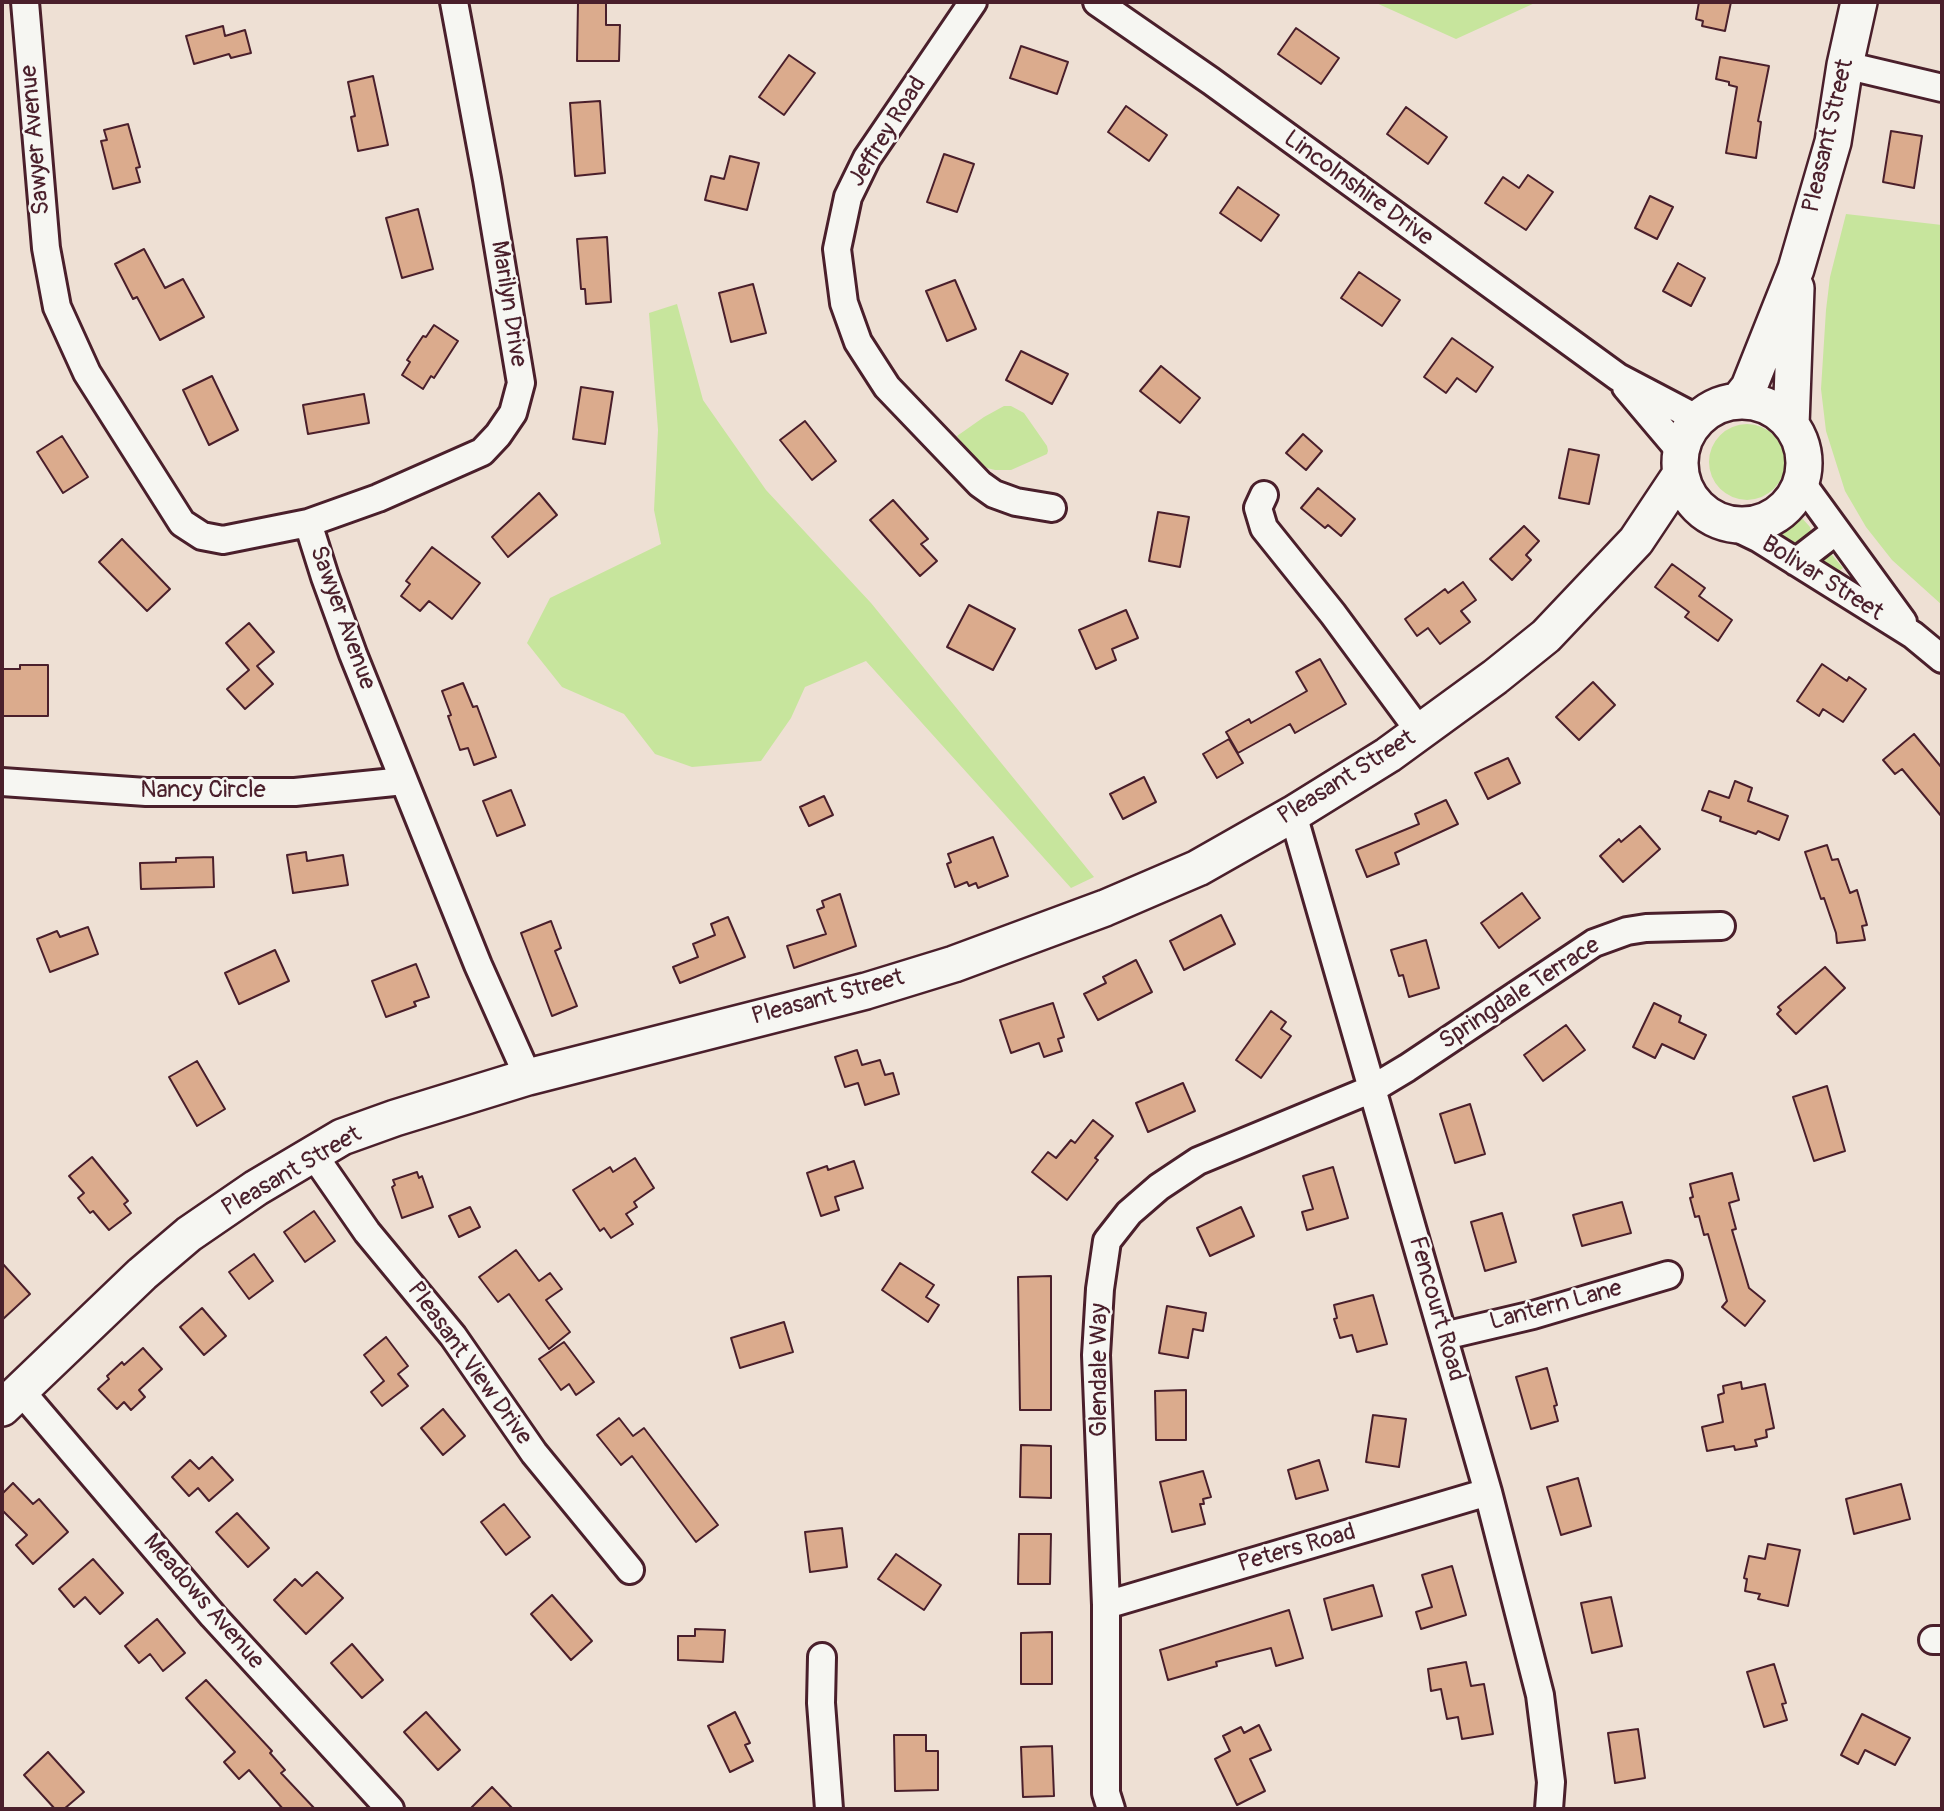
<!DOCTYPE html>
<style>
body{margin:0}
#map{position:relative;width:1944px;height:1811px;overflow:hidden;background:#eee0d4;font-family:Pangolin,sans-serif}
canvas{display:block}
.frame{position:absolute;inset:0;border:4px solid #4a1f2b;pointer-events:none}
</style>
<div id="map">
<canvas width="1944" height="1811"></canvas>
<div class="frame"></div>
</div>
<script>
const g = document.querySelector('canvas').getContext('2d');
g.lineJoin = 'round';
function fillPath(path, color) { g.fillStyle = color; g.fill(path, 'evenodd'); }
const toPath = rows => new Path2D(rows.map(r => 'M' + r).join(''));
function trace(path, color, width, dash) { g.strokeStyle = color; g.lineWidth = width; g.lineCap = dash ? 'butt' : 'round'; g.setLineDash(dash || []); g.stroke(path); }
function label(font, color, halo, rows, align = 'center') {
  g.font = font + ' Pangolin,sans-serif'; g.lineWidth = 5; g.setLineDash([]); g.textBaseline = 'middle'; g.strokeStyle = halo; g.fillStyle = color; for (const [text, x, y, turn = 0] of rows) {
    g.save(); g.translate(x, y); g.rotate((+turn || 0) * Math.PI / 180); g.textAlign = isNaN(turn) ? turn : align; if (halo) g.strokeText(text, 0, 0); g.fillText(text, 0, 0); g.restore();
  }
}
const green = toPath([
 [1374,2,1537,2,1456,39],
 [1846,214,1942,225,1942,605,1892,560,1866,527,1845,491,1826,431,1821,389,1826,310,1830,277],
 [677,304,703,400,766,490,871,603,1094,877,1071,888,866,661,805,687,791,718,761,761,692,767,655,754,624,714,562,687,527,643,550,598,661,544,654,510,658,430,649,313],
 [1004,406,1011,406,1024,413,1047,446,1048,451,1047,454,1011,470,995,470,987,468,971,455,957,436,984,417],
 '1709 462a38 38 0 1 1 76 0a38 38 0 1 1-76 0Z',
 [1801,517,1810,527,1812,534,1797,548,1776,534],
 [1827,549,1843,568,1830,577,1810,563]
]);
const building = toPath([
 [578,2,606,2,606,25,620,25,619,61,577,61,578,2],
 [1699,2,1731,2,1725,31,1702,26,1703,21,1696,19,1699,2],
 [223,26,225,36,245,30,251,53,231,58,229,54,194,64,186,36,223,26],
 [1296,28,1339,58,1321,84,1278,54,1296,28],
 [1021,46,1068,62,1057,94,1010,78,1021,46],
 [789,55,815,73,784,115,759,97,789,55],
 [1720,57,1769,66,1758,121,1761,122,1756,158,1726,153,1737,87,1729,85,1729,82,1716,79,1720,57],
 [373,76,388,145,358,151,351,117,355,116,348,82,373,76],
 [600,101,605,173,575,176,570,103,600,101],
 [1126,106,1167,135,1149,161,1108,132,1126,106],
 [1406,107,1447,137,1428,164,1387,134,1406,107],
 [128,124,140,167,136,168,140,182,113,189,101,141,107,140,104,130,128,124],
 [1891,131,1922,136,1914,188,1883,182,1891,131],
 [944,154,974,164,957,212,927,202,944,154],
 [730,156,759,163,747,210,705,200,711,176,724,179,730,156],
 [1528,175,1553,192,1526,230,1485,203,1503,177,1519,188,1528,175],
 [1238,187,1279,215,1261,241,1220,213,1238,187],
 [1650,196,1673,207,1657,239,1635,228,1650,196],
 [418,209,433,269,402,278,386,218,418,209],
 [607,237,611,302,586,304,585,289,581,289,577,239,607,237],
 [144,249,165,288,183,279,204,317,160,340,137,297,133,299,115,264,144,249],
 [1678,263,1705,278,1691,306,1663,291,1678,263],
 [1359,272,1400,300,1382,326,1341,298,1359,272],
 [955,280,976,329,947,341,926,291,955,280],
 [753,284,766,333,731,342,719,293,753,284],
 [434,325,458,341,434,378,431,376,423,389,402,375,410,362,407,360,423,336,426,337,434,325],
 [1452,338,1493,367,1476,392,1457,378,1446,393,1424,377,1452,338],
 [1021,351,1068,374,1052,404,1006,380,1021,351],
 [1161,366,1200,398,1180,423,1140,391,1161,366],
 [212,376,238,430,209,445,183,390,212,376],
 [581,387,613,392,605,444,573,439,581,387],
 [364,394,369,423,308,434,303,405,364,394],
 [805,421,836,461,812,480,780,440,805,421],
 [1303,434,1322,451,1306,470,1286,453,1303,434],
 [62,436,88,477,63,493,37,452,62,436],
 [1569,449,1599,455,1589,504,1559,498,1569,449],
 [1318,488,1355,519,1341,536,1328,525,1325,528,1301,508,1318,488],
 [539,493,557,515,508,557,492,537,539,493],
 [893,500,928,539,921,544,937,561,920,576,870,520,893,500],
 [1158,512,1189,517,1180,567,1149,561,1158,512],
 [1524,526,1539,541,1526,555,1531,560,1512,580,1490,559,1524,526],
 [122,539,170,589,147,611,99,562,122,539],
 [432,547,480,583,452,619,429,601,420,611,401,596,410,584,406,581,432,547],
 [1672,564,1705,588,1699,596,1732,620,1718,641,1685,617,1689,612,1655,587,1672,564],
 [1463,582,1476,600,1461,611,1470,622,1440,644,1428,628,1417,636,1405,619,1445,589,1448,593,1463,582],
 [969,605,1015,629,993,670,947,647,969,605],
 [1126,610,1138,638,1112,649,1116,660,1096,669,1079,630,1126,610],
 [249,623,274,652,257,666,273,684,245,709,227,689,249,670,226,643,249,623],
 [1320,659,1346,704,1295,733,1290,724,1238,753,1226,732,1249,719,1251,723,1307,691,1296,672,1320,659],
 [1822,664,1847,681,1849,677,1866,689,1843,722,1823,709,1819,716,1797,701,1822,664],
 [20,665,48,665,48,716,2,716,2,669,20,669,20,665],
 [1593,682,1615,705,1579,740,1556,717,1593,682],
 [463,683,473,707,477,706,496,757,474,765,468,748,460,750,448,716,451,715,442,691,463,683],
 [1914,734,1942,768,1942,817,1902,769,1895,774,1883,760,1914,734],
 [1229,739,1243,763,1217,778,1203,754,1229,739],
 [1508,758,1520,783,1488,799,1475,773,1508,758],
 [1144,777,1156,802,1123,819,1110,794,1144,777],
 [1735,781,1752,788,1748,801,1788,816,1779,840,1758,831,1756,834,1720,821,1721,817,1702,810,1709,791,1729,798,1735,781],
 [511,790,525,825,497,836,483,801,511,790],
 [824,796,833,815,809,826,800,807,824,796],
 [1446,800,1458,824,1395,853,1399,864,1367,877,1356,850,1419,824,1415,814,1446,800],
 [1640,826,1660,849,1623,882,1600,856,1619,839,1621,842,1640,826],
 [993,837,1008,876,978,888,976,883,969,886,967,882,955,887,947,864,951,862,948,854,993,837],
 [1827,845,1832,860,1838,859,1850,893,1857,890,1867,925,1862,926,1865,940,1837,943,1836,933,1824,898,1821,899,1805,852,1827,845],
 [306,852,307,861,343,855,348,885,293,893,287,855,306,852],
 [213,857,214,887,141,889,140,863,176,862,176,858,213,857],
 [1522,893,1540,918,1499,948,1481,923,1522,893],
 [840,894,856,946,794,968,787,946,826,934,817,910,824,907,822,901,840,894],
 [1221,915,1235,944,1184,970,1170,941,1221,915],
 [728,917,745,957,680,983,673,967,698,957,693,944,715,935,711,924,728,917],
 [551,921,561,948,555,951,577,1006,552,1016,521,933,551,921],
 [88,927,98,954,50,972,37,939,57,931,60,937,88,927],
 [1426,940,1439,988,1409,997,1403,975,1399,976,1391,950,1426,940],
 [275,950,289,981,239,1004,225,973,275,950],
 [1136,960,1152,992,1098,1020,1084,994,1106,983,1103,977,1136,960],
 [416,964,429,997,414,1002,416,1006,386,1017,372,981,416,964],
 [1825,967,1845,988,1796,1034,1777,1014,1781,1010,1778,1007,1825,967],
 [1053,1003,1064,1037,1058,1039,1062,1051,1044,1057,1039,1043,1011,1053,1000,1020,1053,1003],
 [1654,1003,1681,1016,1679,1022,1706,1035,1694,1059,1662,1044,1655,1058,1633,1047,1654,1003],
 [1271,1011,1286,1022,1281,1029,1291,1036,1261,1078,1236,1060,1271,1011],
 [1566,1025,1585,1050,1543,1081,1524,1055,1566,1025],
 [857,1050,862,1065,880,1060,885,1075,893,1073,899,1094,865,1105,858,1083,845,1087,835,1057,857,1050],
 [197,1061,225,1109,197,1126,169,1077,197,1061],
 [1183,1083,1195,1111,1148,1132,1136,1103,1183,1083],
 [1827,1086,1845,1151,1814,1161,1793,1097,1827,1086],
 [1470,1104,1485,1154,1455,1163,1440,1114,1470,1104],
 [1093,1120,1113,1136,1095,1158,1098,1160,1067,1200,1032,1172,1048,1152,1056,1158,1071,1140,1075,1143,1093,1120],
 [92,1157,128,1201,124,1204,131,1213,109,1230,93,1211,90,1213,78,1198,84,1193,69,1176,92,1157],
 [635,1158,654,1188,634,1202,637,1207,626,1214,633,1224,611,1238,604,1228,600,1231,573,1190,610,1167,613,1172,635,1158],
 [854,1161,863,1188,835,1197,839,1210,821,1216,807,1173,827,1166,828,1170,854,1161],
 [1333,1167,1348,1218,1307,1230,1302,1212,1313,1209,1303,1176,1333,1167],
 [417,1172,419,1178,422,1176,433,1207,402,1218,392,1187,395,1185,393,1180,417,1172],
 [1732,1173,1739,1200,1729,1203,1736,1229,1732,1230,1749,1288,1765,1301,1745,1326,1722,1307,1727,1301,1708,1234,1704,1235,1699,1216,1695,1217,1690,1198,1693,1197,1690,1184,1732,1173],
 [1622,1202,1631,1233,1582,1246,1573,1215,1622,1202],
 [470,1207,480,1227,459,1237,449,1216,470,1207],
 [1241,1207,1254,1236,1210,1256,1197,1228,1241,1207],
 [314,1211,335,1241,305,1262,284,1232,314,1211],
 [1502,1213,1516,1262,1485,1271,1471,1222,1502,1213],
 [516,1250,539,1281,550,1273,562,1289,546,1300,570,1332,549,1349,509,1294,498,1302,479,1277,516,1250],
 [254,1254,273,1281,249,1299,229,1272,254,1254],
 [2,1263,30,1294,2,1320,2,1263],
 [900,1263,934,1285,926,1297,939,1305,928,1322,882,1290,900,1263],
 [1051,1276,1051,1410,1020,1410,1018,1277,1051,1276],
 [1373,1295,1387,1344,1357,1352,1352,1335,1340,1338,1334,1319,1337,1318,1334,1305,1373,1295],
 [1167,1306,1206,1313,1203,1331,1193,1329,1188,1358,1159,1353,1167,1306],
 [202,1308,226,1336,204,1355,180,1327,202,1308],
 [784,1322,793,1352,740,1368,731,1338,784,1322],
 [386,1337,408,1366,398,1374,408,1386,382,1406,371,1392,384,1381,364,1355,386,1337],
 [564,1342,594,1382,576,1395,569,1384,561,1390,539,1359,564,1342],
 [143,1348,162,1369,139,1390,145,1397,131,1410,124,1402,117,1409,98,1389,109,1379,107,1376,122,1362,124,1365,143,1348],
 [1547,1368,1557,1405,1554,1406,1558,1421,1531,1429,1516,1377,1547,1368],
 [1741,1382,1742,1389,1765,1384,1774,1428,1766,1430,1767,1437,1755,1440,1757,1446,1735,1450,1734,1446,1707,1451,1702,1427,1723,1422,1718,1395,1724,1393,1723,1386,1741,1382],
 [1186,1390,1186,1440,1156,1440,1155,1391,1186,1390],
 [443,1409,465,1436,443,1455,421,1428,443,1409],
 [1373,1415,1406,1419,1399,1467,1366,1462,1373,1415],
 [619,1418,633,1436,644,1428,718,1525,696,1542,632,1456,621,1465,597,1435,619,1418],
 [1021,1445,1051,1446,1051,1498,1020,1497,1021,1445],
 [212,1457,233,1480,209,1501,198,1488,189,1496,172,1477,190,1460,199,1469,212,1457],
 [1319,1460,1328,1490,1296,1499,1288,1470,1319,1460],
 [1203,1471,1211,1497,1203,1499,1204,1504,1200,1504,1205,1524,1172,1532,1160,1482,1203,1471],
 [1578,1478,1591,1526,1561,1535,1547,1487,1578,1478],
 [13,1483,33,1504,39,1499,68,1532,33,1564,16,1545,27,1535,2,1510,2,1494,13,1483],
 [1901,1484,1910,1519,1854,1534,1846,1499,1901,1484],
 [504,1504,530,1537,506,1555,481,1522,504,1504],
 [237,1513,269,1548,248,1567,216,1532,237,1513],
 [842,1528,847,1567,810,1572,805,1532,842,1528],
 [1019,1534,1051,1534,1050,1584,1018,1584,1019,1534],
 [1768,1544,1800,1550,1788,1606,1758,1599,1760,1594,1745,1591,1747,1579,1744,1578,1749,1556,1765,1559,1768,1544],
 [896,1554,941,1585,924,1610,878,1579,896,1554],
 [93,1559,123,1593,100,1614,85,1597,74,1607,59,1589,93,1559],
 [1452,1566,1466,1615,1421,1629,1416,1612,1432,1607,1422,1575,1452,1566],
 [317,1572,343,1598,306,1634,274,1600,295,1579,302,1586,317,1572],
 [1373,1585,1382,1616,1332,1630,1324,1599,1373,1585],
 [552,1595,592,1641,571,1660,531,1614,552,1595],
 [1611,1597,1622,1646,1592,1653,1581,1603,1611,1597],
 [1289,1610,1303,1658,1276,1666,1271,1648,1216,1662,1217,1666,1168,1680,1160,1650,1289,1610],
 [157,1619,185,1653,163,1671,150,1654,139,1663,125,1646,157,1619],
 [695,1629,725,1630,723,1662,678,1660,678,1636,695,1636,695,1629],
 [1052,1632,1052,1684,1021,1684,1021,1633,1052,1632],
 [352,1644,383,1680,362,1698,331,1663,352,1644],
 [1466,1662,1471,1686,1484,1684,1493,1734,1462,1739,1458,1717,1447,1719,1441,1689,1431,1691,1428,1669,1466,1662],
 [1774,1664,1786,1703,1782,1704,1787,1720,1764,1727,1747,1672,1774,1664],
 [206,1680,272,1751,270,1753,285,1770,281,1773,315,1809,283,1809,249,1770,239,1779,224,1762,235,1752,186,1698,206,1680],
 [426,1712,460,1750,438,1770,404,1732,426,1712],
 [735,1712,750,1743,745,1745,753,1761,730,1772,708,1726,735,1712],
 [1862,1714,1910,1738,1895,1765,1865,1750,1858,1764,1841,1755,1862,1714],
 [1259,1725,1271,1750,1250,1759,1265,1791,1237,1805,1215,1759,1230,1751,1223,1736,1241,1727,1244,1733,1259,1725],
 [1638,1729,1645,1778,1615,1783,1608,1733,1638,1729],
 [894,1735,926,1735,926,1751,938,1751,938,1790,895,1791,894,1735],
 [1052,1746,1054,1796,1023,1797,1021,1747,1052,1746],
 [48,1752,84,1792,64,1809,55,1809,24,1775,48,1752],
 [492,1787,513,1809,470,1809,492,1787]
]);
const minor = toPath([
 [25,2,46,248,57,307,87,373,182,523,202,536,223,540,308,523,325,577,353,654,478,965,528,1077],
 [973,2,867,158,848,197,837,249,844,303,858,342,887,387,980,484,994,494,1016,502,1052,508],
 [1097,2,1211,81,1618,377,1698,419],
 [1845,65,1942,88],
 [1626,387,1681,452],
 [1801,482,1903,622],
 [1264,495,1258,508,1264,528,1333,614,1420,732],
 [308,523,378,498,482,452,498,435,513,413,521,383,487,179,454,2],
 [1731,525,1758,538,1913,635,1942,659],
 [1796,562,1836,531],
 [2,782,146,792,295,792,404,781],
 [1293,814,1488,1492,1540,1695,1551,1782,1549,1809],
 [313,1154,367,1232,453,1336,534,1453,630,1570],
 [1444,1336,1533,1315,1668,1275],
 [20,1390,213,1616,390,1809],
 [1106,1605,1488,1492],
 [1933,1640,1942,1640],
 [822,1657,821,1703,829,1809],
 [1111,1809,1106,1793,1106,1605,1096,1355,1100,1289,1107,1241,1129,1213,1159,1187,1198,1161,1372,1089,1407,1068,1594,943,1627,931,1646,928,1721,926]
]);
const major = toPath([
 '1680 463a62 62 0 1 1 124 0a62 62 0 1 1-124 0Z',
 [1738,401,1749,387,1796,269,1833,142,1845,65,1859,2],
 [1791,425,1796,288],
 [2,1408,142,1274,189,1234,256,1188,342,1137,395,1118,528,1077,866,991,954,964,1105,908,1198,868,1293,814,1388,755,1495,677,1546,636,1636,541,1680,475]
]);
const streetNames = [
 ["Jeffrey Road",888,132,-58],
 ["Pleasant Street",1829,136,-77],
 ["Sawyer Avenue",36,140,-95],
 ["Lincolnshire Drive",1358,189,36],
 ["Marilyn Drive",508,304,81],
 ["Bolivar Street",1822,579,32],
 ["Sawyer Avenue",342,618,70],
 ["Pleasant Street",1347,778,-32],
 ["Nancy Circle",203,791],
 ["Springdale Terrace",1520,994,-33],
 ["Pleasant Street",828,998,-15],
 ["Pleasant Street",292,1172,-30],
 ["Lantern Lane",1556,1306,-15],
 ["Fencourt Road",1436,1309,74],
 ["Pleasant View Drive",469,1364,54],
 ["Glendale Way",1100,1370,-90],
 ["Peters Road",1297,1549,-16],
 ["Meadows Avenue",203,1602,49]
];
fillPath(green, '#c7e59d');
fillPath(building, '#dbab8d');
trace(building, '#4a1f2b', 2);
trace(minor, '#4a1f2b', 32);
trace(major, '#4a1f2b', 40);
trace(minor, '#f6f6f2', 26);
trace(major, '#f6f6f2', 35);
label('24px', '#4a1f2b', '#f6f6f2', streetNames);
</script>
